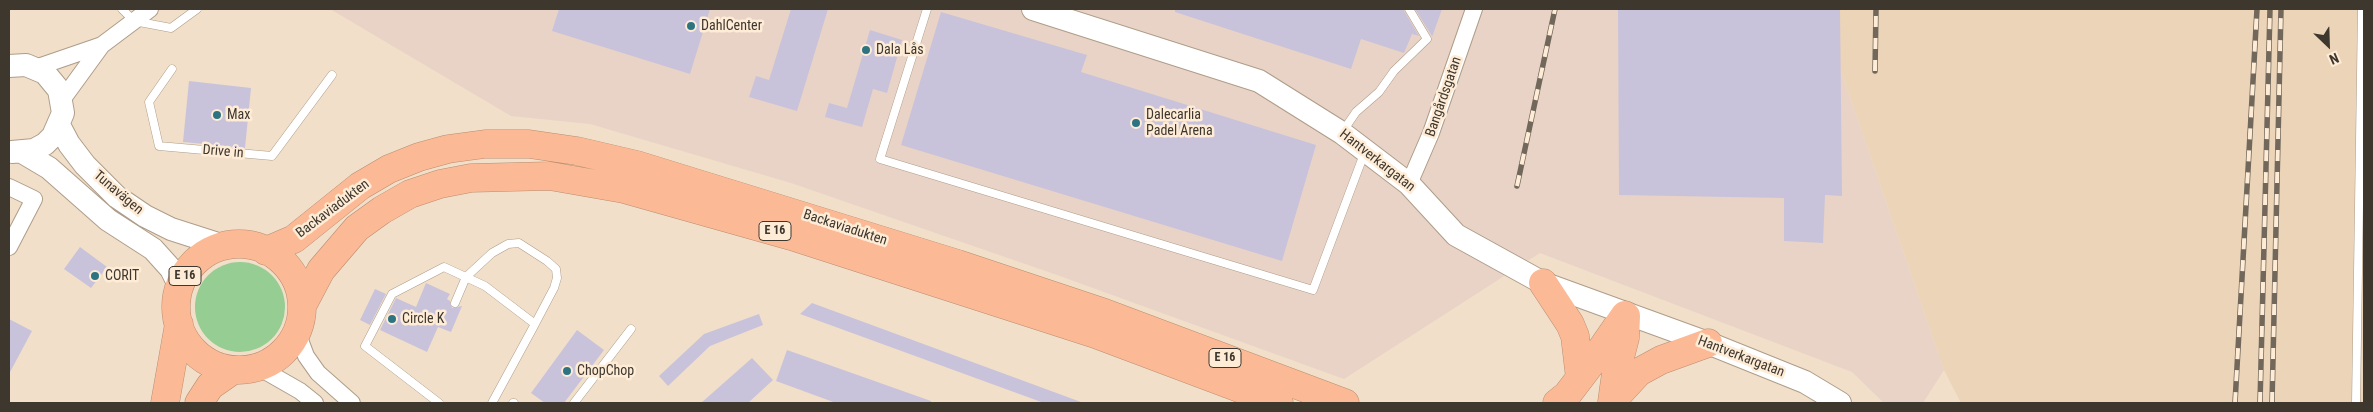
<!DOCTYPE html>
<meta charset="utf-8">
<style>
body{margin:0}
#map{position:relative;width:2373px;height:412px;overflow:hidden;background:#f1dfc9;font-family:"Roboto Condensed",sans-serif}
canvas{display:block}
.frame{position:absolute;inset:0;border:10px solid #3e372e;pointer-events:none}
.north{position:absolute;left:2303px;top:20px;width:50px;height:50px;-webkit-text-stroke:4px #feecd6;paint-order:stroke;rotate:156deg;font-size:14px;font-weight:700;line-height:20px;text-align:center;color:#3e372e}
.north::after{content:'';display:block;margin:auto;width:18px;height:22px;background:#3e372e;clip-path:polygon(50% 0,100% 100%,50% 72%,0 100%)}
</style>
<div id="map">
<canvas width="2373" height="412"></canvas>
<div class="frame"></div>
<div class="north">N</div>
</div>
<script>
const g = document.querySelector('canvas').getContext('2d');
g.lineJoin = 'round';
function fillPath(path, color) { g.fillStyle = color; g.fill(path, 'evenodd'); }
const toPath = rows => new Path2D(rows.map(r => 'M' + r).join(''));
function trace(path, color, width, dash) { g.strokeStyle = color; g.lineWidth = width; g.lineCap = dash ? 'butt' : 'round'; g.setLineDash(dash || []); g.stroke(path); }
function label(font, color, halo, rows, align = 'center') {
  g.font = font + ' "Roboto Condensed",sans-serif'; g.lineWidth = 5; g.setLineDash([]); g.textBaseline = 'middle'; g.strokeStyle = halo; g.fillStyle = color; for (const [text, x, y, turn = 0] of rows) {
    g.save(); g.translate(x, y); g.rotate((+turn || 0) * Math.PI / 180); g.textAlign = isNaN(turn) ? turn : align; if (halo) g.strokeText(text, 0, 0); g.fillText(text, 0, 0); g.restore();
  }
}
const built = toPath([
 [1840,9,2364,9,2364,403,1961,403,1944,370,1838,62]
]);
const industrial = toPath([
 [330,9,1840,9,1838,62,1944,370,1923,403,1884,403,1852,372,1540,253,1344,379,1057,275,791,183,590,124,511,116]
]);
const green = toPath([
 '195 307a45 45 0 1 1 90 0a45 45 0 1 1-90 0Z'
]);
const building = toPath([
 [559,9,710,9,690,74,552,31],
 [791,9,828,9,797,111,749,97,756,76,769,80],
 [1175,9,1403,9,1419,36,1412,34,1404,53,1361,39,1351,69,1175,12],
 [1415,9,1442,9,1432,37,1432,36],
 [1618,9,1840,9,1842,196,1825,195,1823,243,1784,241,1784,198,1619,195],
 [941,12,1087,55,1081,72,1316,145,1282,261,901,145],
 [870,30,902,40,887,93,873,89,862,127,825,117,829,103,847,108],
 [189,81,251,88,245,148,183,142],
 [80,247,107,267,91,288,64,269],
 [426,283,450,294,447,299,450,301,452,308,462,306,451,332,438,327,427,352,380,330,396,298,416,307],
 [375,289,386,294,370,325,360,320],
 [812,303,1081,402,1081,403,1044,403,800,314],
 [759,314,763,325,710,346,668,386,659,376,704,334],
 [9,319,32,331,9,374],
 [577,330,604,350,564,403,545,403,531,393],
 [787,350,931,401,931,403,836,403,776,381],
 [752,358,773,380,748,403,701,403]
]);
const lane = toPath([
 [122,9,134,21,171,28,197,9],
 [927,9,880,159,1313,290,1364,154],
 [172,69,149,102,159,146,272,156,332,75],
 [1343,131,1356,112,1379,92,1394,71,1427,39,1409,9],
 [455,303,466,277,492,253,508,244,519,243,547,261,556,269,557,278,554,288,535,324],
 [439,403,365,346,392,294,444,267,485,286,535,324,492,403],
 [513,403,514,403],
 [574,403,631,329],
 [2356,403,2362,9]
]);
const street = toPath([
 [35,68,102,45,150,9],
 [62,100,102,45],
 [1409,184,1431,133,1474,9],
 [9,187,34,199,9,247],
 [297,332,306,356,318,373,352,403],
 [258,367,300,391,315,403]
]);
const secondary = toPath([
 [1033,9,1259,81,1342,133,1409,184,1456,235,1543,283,1708,343,1805,382,1840,403],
 [9,66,26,65,45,73,59,90,63,113,53,136,45,144,34,150,12,152],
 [59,125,69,144,85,165,117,197,145,216,171,229,224,246],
 [22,152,49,168,108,220,153,249,171,269,180,287]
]);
const highway = toPath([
 '176 307a63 63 0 1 1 126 0a63 63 0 1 1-126 0Z',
 [266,251,294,239,360,186,389,169,419,157,448,149,485,144,529,144,577,151,637,165,958,264,1105,313,1345,403],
 [1543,283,1570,324,1575,336,1580,378],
 [302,306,321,270,357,228,382,210,410,194,440,184,471,178,550,176,624,189,791,236,1095,334,1279,403],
 [1613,400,1639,372,1661,360,1708,343],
 [1612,402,1616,373,1625,338,1626,316],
 [165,403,179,324],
 [199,403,210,386,233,370],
 [1557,403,1567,395,1596,357,1625,315]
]);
const rail = toPath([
 [1875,71,1876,9],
 [1517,186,1555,9],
 [2235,403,2257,9],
 [2260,403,2270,9],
 [2272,403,2281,9]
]);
const markers = [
 [691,26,5,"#2e7382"],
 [866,50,5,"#2e7382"],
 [217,115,5,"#2e7382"],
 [1136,123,5,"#2e7382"],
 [95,276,5,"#2e7382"],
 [392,319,5,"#2e7382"],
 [567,371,5,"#2e7382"]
];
const shields = [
 [775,231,32],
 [185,276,32],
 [1225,358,32]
];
const shieldNames = [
 ["E 16",775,231],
 ["E 16",185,276],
 ["E 16",1225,358]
];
const poiNames = [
 ["DahlCenter",701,26],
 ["Dala Lås",876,50],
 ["Max",227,115],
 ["Dalecarlia",1146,115],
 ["Padel Arena",1146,131],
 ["CORIT",105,276],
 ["Circle K",402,319],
 ["ChopChop",577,371]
];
const streetNames = [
 ["Bangårdsgatan",1444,97,-71],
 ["Drive in",223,152,5],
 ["Hantverkargatan",1377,161,38],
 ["Tunavägen",118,193,40],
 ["Backaviadukten",333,209,-37],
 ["Backaviadukten",845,228,18],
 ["Hantverkargatan",1741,357,21]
];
fillPath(built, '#ebd4b8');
fillPath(industrial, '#e9d3c6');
fillPath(green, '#96cd93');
fillPath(building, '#c8c3db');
trace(lane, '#ae9d89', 9);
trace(street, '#ae9d89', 18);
trace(secondary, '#ae9d89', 24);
trace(highway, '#b98c71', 29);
trace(lane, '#fff', 8);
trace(street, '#fff', 16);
trace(secondary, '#fff', 22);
trace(highway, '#fbba95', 28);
trace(rail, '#71675a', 5.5);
trace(rail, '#feecd6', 4, [11]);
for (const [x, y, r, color] of markers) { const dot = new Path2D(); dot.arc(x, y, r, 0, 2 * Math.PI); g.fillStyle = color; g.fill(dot); trace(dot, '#feecd6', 2); }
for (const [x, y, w] of shields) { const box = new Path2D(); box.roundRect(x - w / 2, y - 9.5, w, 19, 4); g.fillStyle = '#feecd6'; g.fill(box); trace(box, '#3e372e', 1); }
label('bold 12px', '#3e372e', null, shieldNames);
label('14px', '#3e372e', '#feecd6', poiNames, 'left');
label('14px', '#3e372e', '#feecd6', streetNames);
</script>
